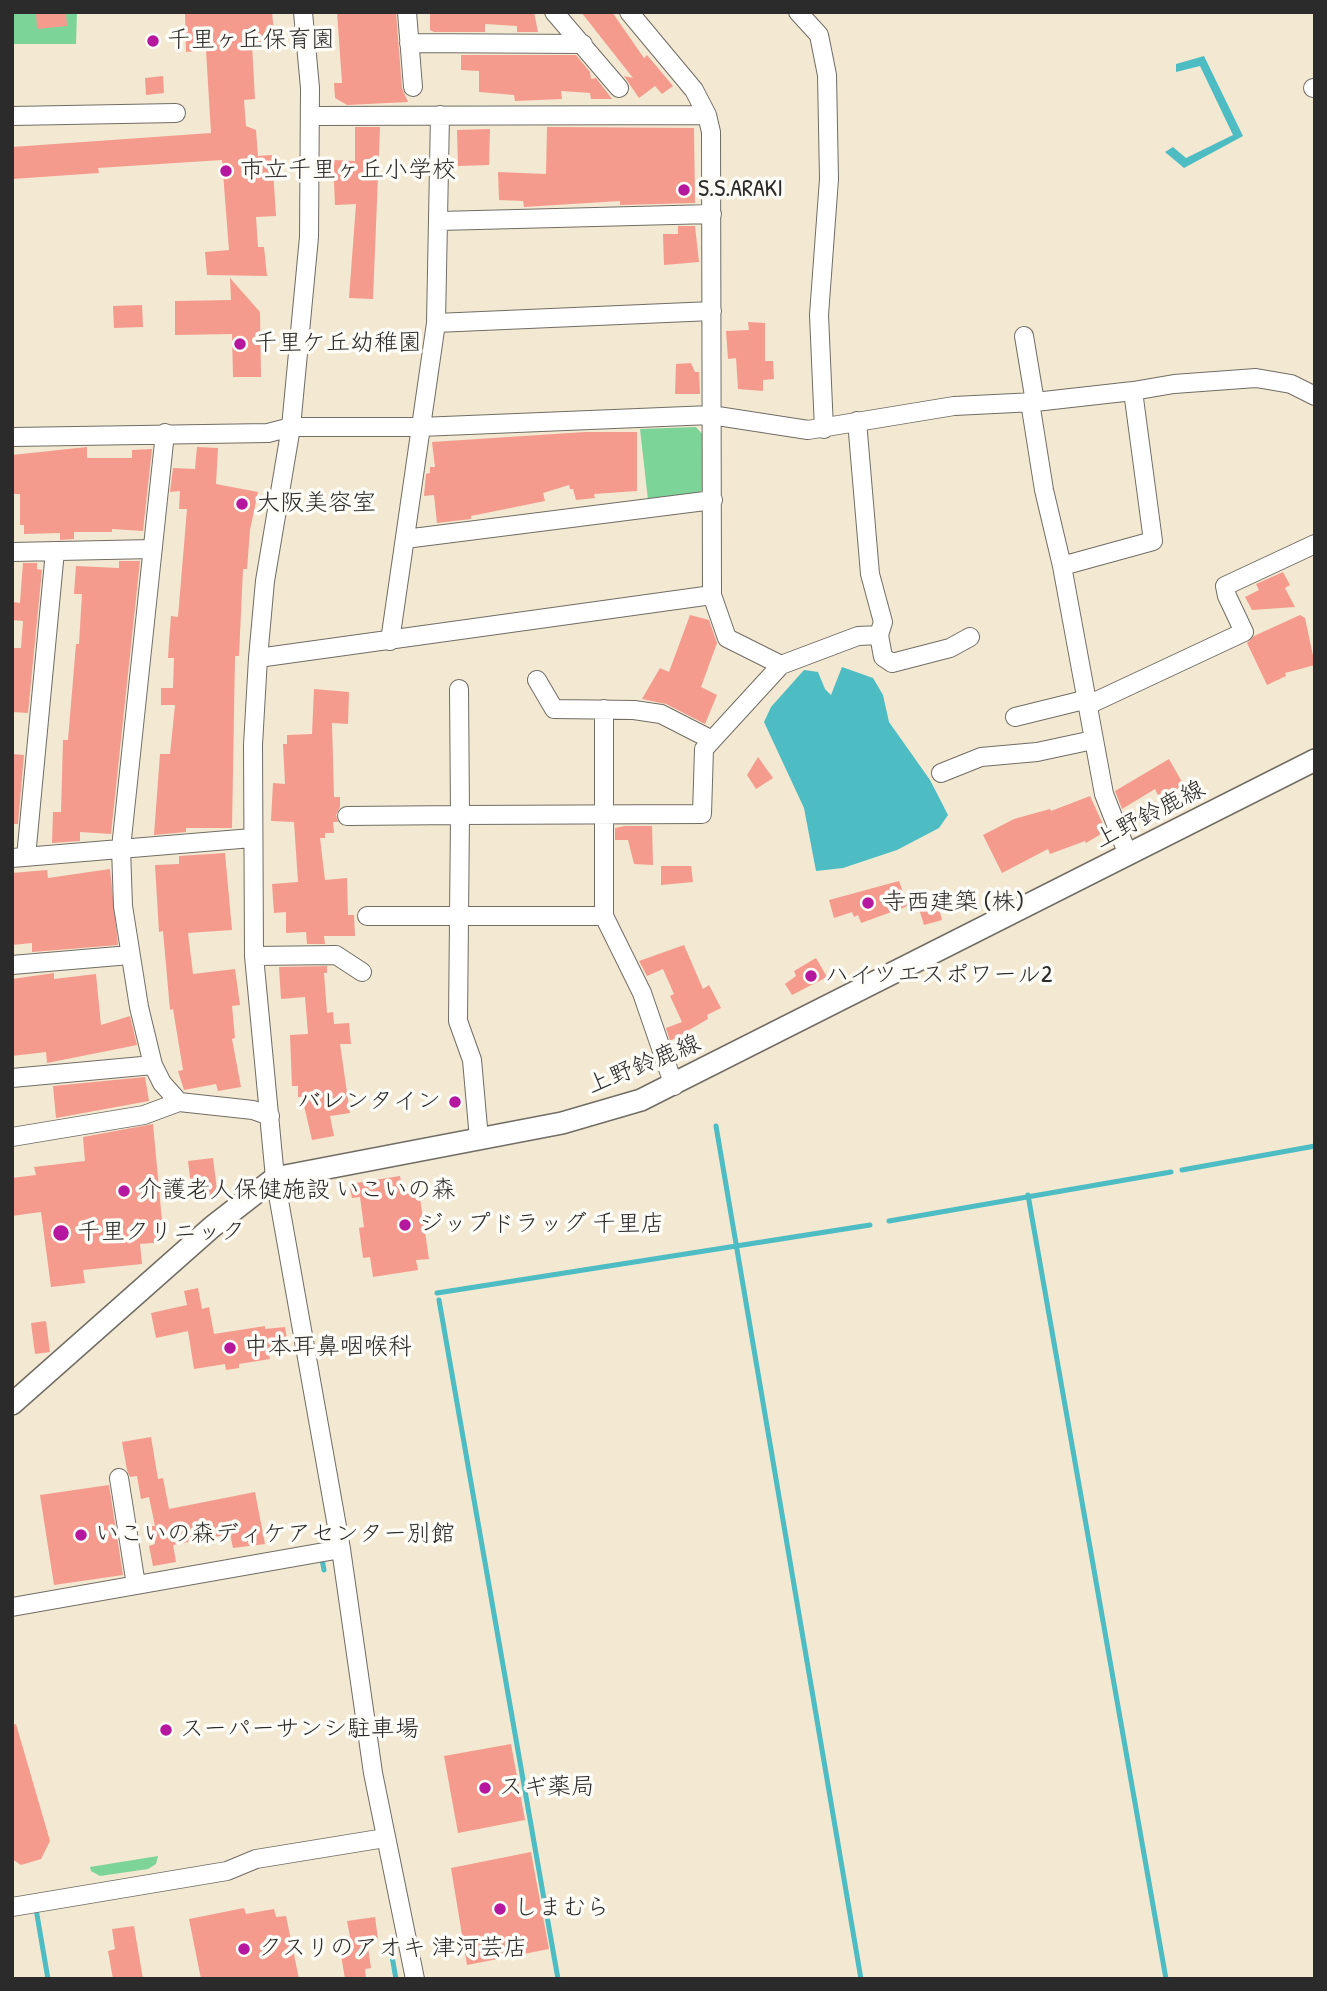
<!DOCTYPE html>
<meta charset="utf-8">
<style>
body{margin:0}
#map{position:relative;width:1327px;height:1991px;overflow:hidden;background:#f3e8d1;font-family:"Patrick Hand",sans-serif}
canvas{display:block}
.frame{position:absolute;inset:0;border:14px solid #2b2b2b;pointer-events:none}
</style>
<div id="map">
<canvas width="1327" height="1991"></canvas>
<div class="frame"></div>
</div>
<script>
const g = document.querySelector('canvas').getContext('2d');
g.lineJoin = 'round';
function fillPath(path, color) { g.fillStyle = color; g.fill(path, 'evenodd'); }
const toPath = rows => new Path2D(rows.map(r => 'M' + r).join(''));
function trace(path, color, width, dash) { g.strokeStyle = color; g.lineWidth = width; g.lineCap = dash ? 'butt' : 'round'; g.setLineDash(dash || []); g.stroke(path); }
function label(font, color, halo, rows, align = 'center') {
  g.font = font + ' "Patrick Hand","Klee One",sans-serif'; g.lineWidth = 7; g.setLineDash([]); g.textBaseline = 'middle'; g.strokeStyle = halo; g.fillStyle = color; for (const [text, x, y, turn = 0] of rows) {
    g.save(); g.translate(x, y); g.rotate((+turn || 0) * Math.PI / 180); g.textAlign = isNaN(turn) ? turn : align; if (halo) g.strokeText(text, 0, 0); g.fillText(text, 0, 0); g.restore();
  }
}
const green = toPath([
 [12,12,77,12,76,44,12,44],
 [696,427,704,436,705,488,696,495,648,500,640,429],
 [158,1856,156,1864,148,1869,100,1876,91,1871,90,1867]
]);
const water = toPath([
 [1204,56,1243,136,1184,168,1165,152,1173,147,1186,158,1233,135,1200,66,1176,72,1176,64],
 [842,667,873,678,883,695,889,722,930,780,948,815,939,828,897,850,843,868,816,871,804,808,764,722,771,707,804,670,818,672,825,689,831,695]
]);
const stream = toPath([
 [716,1126,861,1979],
 [1182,1170,1315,1146],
 [1028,1195,1166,1979],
 [889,1221,1171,1172],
 [437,1293,870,1225],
 [439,1300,558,1979],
 [322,1559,324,1570],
 [36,1909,48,1979],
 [390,1945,396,1979]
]);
const building = toPath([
 [36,12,66,12,67,26,37,29],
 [185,12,272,12,275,43,252,45,255,99,244,100,246,126,256,130,258,156,272,155,276,216,256,217,258,247,264,247,267,276,207,275,205,252,229,250,222,160,98,168,99,173,12,179,12,147,211,133,206,50,186,52],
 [337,12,396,12,402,88,408,102,347,105,335,98,334,83,342,83],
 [430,12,534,12,538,32,517,32,517,26,485,24,485,32,434,32,430,30],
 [581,12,612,12,644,58,647,55,673,86,662,94,655,86,639,98,624,76,633,78],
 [461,55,576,55,590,72,591,79,596,78,612,99,591,99,590,93,561,91,562,99,515,101,514,95,479,92,479,71,461,70],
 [163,76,164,93,146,95,145,78],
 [355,127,380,127,373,299,349,298,356,204,335,205,333,160,355,161],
 [547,127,694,128,695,203,620,205,620,201,524,207,523,201,499,200,498,172,546,174],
 [490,129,489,165,458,166,457,130],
 [678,226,695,226,699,262,664,265,663,234,678,234],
 [230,278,260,312,261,377,233,377,232,334,175,335,175,301,231,300],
 [142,305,143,327,114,328,113,306],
 [748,322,765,323,765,361,773,361,774,379,763,380,763,391,738,389,736,358,728,359,726,331,749,330],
 [691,363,695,372,699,372,700,394,675,394,676,364],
 [585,432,637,432,637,491,594,494,595,498,576,500,573,489,570,489,569,485,543,493,545,501,471,516,471,519,437,523,434,495,424,496,426,474,430,473,430,467,435,467,432,442],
 [87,447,87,458,132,458,132,450,152,449,143,531,112,529,112,532,74,532,74,539,60,540,60,533,24,534,24,525,20,525,20,494,12,494,12,455],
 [197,447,218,448,216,484,258,492,250,530,247,569,243,569,239,656,235,656,232,828,186,828,186,832,154,835,160,754,170,754,175,705,161,705,161,688,173,688,174,658,168,658,169,642,171,616,178,617,187,509,179,509,180,491,170,492,173,468,195,469],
 [119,561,140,561,111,834,80,832,80,841,52,843,53,812,61,812,63,740,68,740,76,644,79,644,82,594,74,594,76,566,119,568],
 [23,563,37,563,37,569,42,570,28,713,12,712,14,648,21,648,23,621,12,620,12,609,13,602,20,603],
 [1283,572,1290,585,1285,588,1295,607,1252,610,1245,597,1259,590,1256,584],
 [690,615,709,620,717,643,701,687,717,695,705,724,666,704,642,699,660,668,669,672],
 [1300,615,1305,618,1315,665,1285,673,1286,676,1267,685,1247,643,1254,636],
 [314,689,349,692,348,724,332,723,334,797,340,797,340,807,336,815,338,822,333,822,334,833,325,833,325,838,320,838,325,880,347,878,348,915,354,915,355,936,324,936,325,944,307,944,306,932,286,933,286,912,274,913,272,884,298,882,294,822,271,821,273,783,285,784,283,744,287,744,287,735,312,734],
 [12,754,24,755,18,824,12,824],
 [758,757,773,778,756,789,747,775],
 [1169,759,1190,796,1170,806,1163,792,1158,795,1155,789,1122,809,1115,791],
 [1090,796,1106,831,1086,843,1085,841,1050,854,1048,849,1002,873,983,835,1014,819,1050,809,1051,811],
 [625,826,652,826,653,865,634,864,628,840,615,840,615,828],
 [225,853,232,930,188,933,193,974,235,969,240,1005,232,1006,235,1038,232,1039,241,1087,218,1091,216,1084,184,1090,178,1071,183,1070,173,1009,170,1010,163,931,159,932,155,865,179,864,179,856],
 [661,866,691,866,693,882,661,885],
 [110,869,118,945,32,952,32,943,12,945,12,873,47,870,48,878],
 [899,881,908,906,861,923,858,915,854,917,852,912,834,918,829,900],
 [938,905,942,920,924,925,919,909],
 [684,945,703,989,709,985,721,1008,707,1015,708,1019,670,1041,666,1028,682,1022,670,996,674,994,663,969,647,976,639,961],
 [816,958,827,977,792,995,785,984,796,976,794,971],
 [327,966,327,973,324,973,327,1013,333,1012,334,1024,349,1023,351,1044,340,1044,350,1113,330,1116,334,1136,312,1140,302,1097,298,1097,298,1086,292,1086,290,1035,308,1034,305,997,281,999,279,967],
 [54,973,54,979,96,974,101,1025,130,1016,137,1045,47,1063,46,1052,12,1056,12,979],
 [145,1077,149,1101,56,1118,53,1086],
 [153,1124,164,1242,140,1244,142,1264,83,1270,85,1283,51,1287,41,1212,12,1216,12,1178,36,1175,34,1167,85,1161,83,1137],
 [213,1158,218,1198,193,1201,188,1161],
 [400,1176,402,1187,418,1185,429,1259,416,1260,418,1270,373,1277,370,1257,363,1258,359,1228,364,1227,360,1197,352,1198,349,1184],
 [198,1288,202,1309,209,1307,214,1334,265,1326,265,1329,285,1327,289,1351,269,1354,270,1359,239,1364,239,1368,226,1370,225,1364,194,1369,188,1331,156,1338,151,1313,187,1305,184,1291],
 [46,1321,50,1352,35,1354,31,1323],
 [151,1437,158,1479,163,1478,169,1509,255,1492,265,1544,233,1548,230,1534,173,1545,176,1562,153,1566,149,1546,155,1544,151,1526,155,1526,149,1497,141,1499,137,1476,130,1477,127,1470,122,1442],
 [109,1485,123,1575,54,1585,40,1495],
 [16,1724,50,1841,41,1859,21,1865,12,1859,12,1725],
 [511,1744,525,1820,458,1833,444,1756],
 [531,1852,549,1949,467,1965,451,1868],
 [244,1908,246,1914,274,1909,276,1917,286,1916,299,1979,201,1979,189,1919],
 [375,1917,378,1939,367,1941,371,1968,365,1969,366,1979,345,1979,340,1949,352,1947,347,1921],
 [134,1926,143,1979,113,1979,108,1951,115,1949,112,1929]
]);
const minor = toPath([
 [303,12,310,88,309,237,291,427,265,581,258,658,253,745,254,956,275,1178,341,1549,373,1773,415,1979],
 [407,12,413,87],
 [554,12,619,88],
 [798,12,819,35,827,75,829,179,819,315,824,429],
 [409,43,583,44],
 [1313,88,1315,88],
 [12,116,176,113],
 [310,116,707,115],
 [439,221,712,214],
 [436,323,712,311],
 [1024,336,1035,402],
 [1030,402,1044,490,1062,566,1104,794,1128,855],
 [857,421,870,574,883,622,879,635,883,657,892,663,950,648,970,637],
 [165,433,121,848,123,906,139,1007,153,1065,162,1083,179,1102],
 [12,437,268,433,291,427,420,427,711,415,808,430,954,406,1035,402,1133,391,1174,384,1256,378,1291,384,1315,396],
 [405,539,713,500],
 [12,552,153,549],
 [1062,566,1153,541,1133,391],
 [712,595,727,638,781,665],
 [390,641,436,323,440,115],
 [258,658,712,595,711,132,707,115,694,90,629,12],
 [537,680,554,709,634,710,661,714,710,739],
 [1088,705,1244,632,1227,596,1225,586,1315,544],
 [604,709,604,916,642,993,674,1086],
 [1015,717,1084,700],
 [941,773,981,757,1037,752,1093,740],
 [347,816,460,815,459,689],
 [26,857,55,551],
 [12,858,252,838],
 [367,916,604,916],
 [254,956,336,955,362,972],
 [12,965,130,955],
 [12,1078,153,1065],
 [12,1137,144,1115,179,1102,253,1110,270,1116],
 [479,1139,472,1060,458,1021,460,815,702,814,704,749,781,665,858,636,879,635],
 [119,1478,136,1585],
 [12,1607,341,1549],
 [12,1907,227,1871,256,1859,385,1838]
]);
const major = toPath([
 [12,1404,212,1227,275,1178,562,1123,641,1100,1315,760]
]);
const markers = [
 [153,41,7,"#b5179e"],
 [226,171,7,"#b5179e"],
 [684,190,7,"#b5179e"],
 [240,344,7,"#b5179e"],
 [242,504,7,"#b5179e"],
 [868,903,7,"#b5179e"],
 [811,976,7,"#b5179e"],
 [455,1102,7,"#b5179e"],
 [124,1191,7,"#b5179e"],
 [405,1225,7,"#b5179e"],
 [61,1233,9,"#b5179e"],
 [230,1348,7,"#b5179e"],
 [81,1535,7,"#b5179e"],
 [166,1730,7,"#b5179e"],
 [485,1788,7,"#b5179e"],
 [500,1909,7,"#b5179e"],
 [244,1949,7,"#b5179e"]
];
const poiNames = [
 ["千里ヶ丘保育園",167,41],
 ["市立千里ヶ丘小学校",240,171],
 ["S.S.ARAKI",698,190],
 ["千里ケ丘幼稚園",254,344],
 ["大阪美容室",256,504],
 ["寺西建築 (株)",882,903],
 ["ハイツエスポワール2",825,976],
 ["バレンタイン",441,1102,"right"],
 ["介護老人保健施設 いこいの森",138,1191],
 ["ジップドラッグ 千里店",419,1225],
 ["千里クリニック",77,1233],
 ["中本耳鼻咽喉科",244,1348],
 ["いこいの森ディケアセンター別館",95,1535],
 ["スーパーサンシ駐車場",180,1730],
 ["スギ薬局",499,1788],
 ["しまむら",514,1909],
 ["クスリのアオキ 津河芸店",258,1949]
];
const streetNames = [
 ["上野鈴鹿線",1150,815,-27],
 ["上野鈴鹿線",644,1065,-22]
];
fillPath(green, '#7cd499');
fillPath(water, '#4dbcc3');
trace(stream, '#4dbcc3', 5);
fillPath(building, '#f49b8e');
trace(minor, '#716d65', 20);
trace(major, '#716d65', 24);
trace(minor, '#fff', 18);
trace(major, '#fff', 21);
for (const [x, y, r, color] of markers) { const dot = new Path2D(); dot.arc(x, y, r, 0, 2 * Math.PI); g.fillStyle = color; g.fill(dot); trace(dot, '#fdfcf7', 2.5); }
label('24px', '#2b2b2b', '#fdfcf7', poiNames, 'left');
label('24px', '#2b2b2b', '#fdfcf7', streetNames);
</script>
